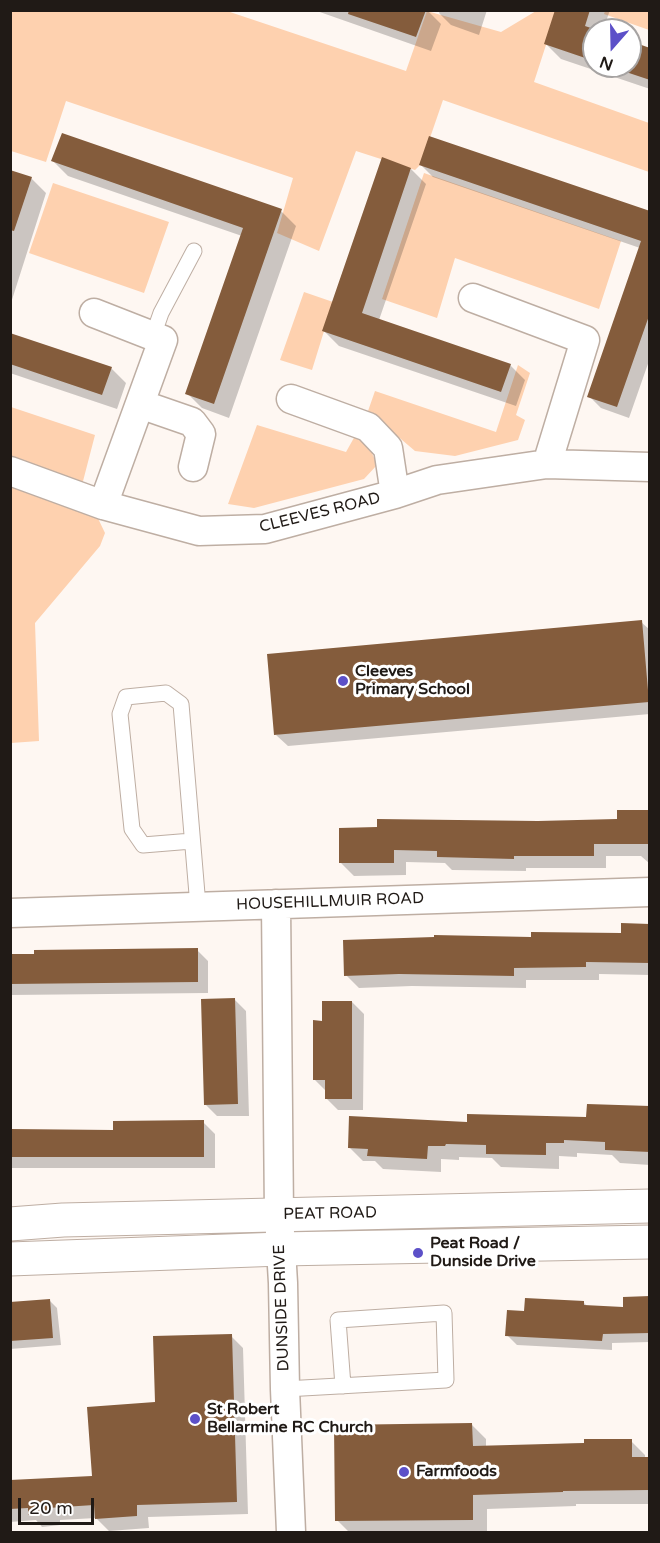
<!DOCTYPE html>
<style>
body{margin:0}
#map{position:relative;width:660px;height:1543px;overflow:hidden;background:#fef7f2;font-family:"Varela Round",sans-serif}
canvas{display:block}
.frame{position:absolute;inset:0;border:12px solid #201a16;pointer-events:none}
.north{position:absolute;left:582px;top:18px;width:60px;height:60px;box-sizing:border-box;background:#fff;border:2px solid #a6a3a2;border-radius:50%;rotate:200deg;font-size:16px;font-weight:700;line-height:24px;text-align:center;color:#201a16}
.north::after{content:'';display:block;margin:auto;width:21px;height:27px;background:#5c50c8;clip-path:polygon(50% 0,100% 100%,50% 72%,0 100%)}
.scale{position:absolute;left:18px;top:1498px;width:76px;height:27px;box-sizing:border-box;border:3px solid #201a16;border-top:0;padding-left:8px;font-size:18px;line-height:21px;white-space:nowrap;color:#201a16;-webkit-text-stroke:4px #fff;paint-order:stroke}
</style>
<div id="map">
<canvas width="660" height="1543"></canvas>
<div class="frame"></div>
<div class="north">N</div>
<div class="scale">20 m</div>
</div>
<script>
const g = document.querySelector('canvas').getContext('2d');
g.lineJoin = 'round';
function fillPath(path, color) { g.fillStyle = color; g.fill(path, 'evenodd'); }
const toPath = rows => new Path2D(rows.map(r => 'M' + r).join(''));
function trace(path, color, width, dash) { g.strokeStyle = color; g.lineWidth = width; g.lineCap = dash ? 'butt' : 'round'; g.setLineDash(dash || []); g.stroke(path); }
function label(font, color, halo, rows, align = 'center') {
  g.font = font + ' "Varela Round",sans-serif'; g.lineWidth = 6; g.setLineDash([]); g.textBaseline = 'middle'; g.strokeStyle = halo; g.fillStyle = color; for (const [text, x, y, turn = 0] of rows) {
    g.save(); g.translate(x, y); g.rotate((+turn || 0) * Math.PI / 180); g.textAlign = isNaN(turn) ? turn : align; if (halo) g.strokeText(text, 0, 0); g.fillText(text, 0, 0); g.restore();
  }
}
const green = toPath([
 [10,11,227,11,406,71,427,11,501,32,536,11,557,11,534,82,649,123,649,172,443,100,421,164,415,170,356,151,319,251,277,233,293,178,66,101,46,162,11,151],
 [605,11,649,11,649,30,604,14],
 [424,173,621,241,599,309,455,258,437,318,382,299],
 [53,183,169,222,144,293,29,253],
 [304,292,333,302,312,370,280,360],
 [518,365,530,373,516,415,525,420,518,440,455,456,415,451,368,411,375,391,496,432],
 [11,407,95,435,82,485,105,533,100,546,35,623,39,741,11,743],
 [257,425,346,452,355,436,366,439,377,465,364,479,254,508,228,504]
]);
const shadow = toPath([
 [314,10,427,10,441,24,431,51],
 [440,10,487,10,479,35,451,25,439,13],
 [557,10,610,10,603,30,594,30,594,66,630,66,630,43,650,50,650,89,561,59,546,44],
 [53,161,281,211,296,226,229,418,202,408,187,393,242,236,68,176],
 [421,165,650,213,650,358,629,418,601,408,589,396,640,248,433,177],
 [411,169,426,184,379,320,510,365,525,380,516,406,339,346,324,331],
 [10,171,31,178,46,193,10,306],
 [10,334,111,368,126,383,117,409,10,373],
 [641,622,650,630,650,714,288,746,276,735],
 [650,811,650,864,641,856,606,856,606,868,526,868,526,871,452,870,445,863,406,862,406,875,354,876,341,863,340,829,618,820],
 [650,926,650,975,599,974,599,980,526,980,526,988,412,986,359,988,346,975,533,939,622,934],
 [197,950,208,961,208,993,10,995,10,956],
 [234,999,246,1011,249,1116,217,1116,205,1104],
 [352,1002,364,1014,363,1110,338,1110,326,1098,326,1091,314,1079,323,1022],
 [650,1108,650,1165,620,1163,612,1155,577,1153,577,1157,559,1156,559,1169,501,1167,492,1158,459,1157,459,1160,441,1159,441,1172,383,1169,375,1161,363,1161,349,1147,468,1123,588,1119],
 [203,1122,215,1134,215,1168,10,1168,10,1130,115,1131],
 [650,1297,650,1342,612,1343,612,1350,517,1345,507,1335,525,1312,583,1302,587,1306,625,1308],
 [49,1300,57,1308,61,1345,10,1349,10,1303],
 [231,1336,243,1348,248,1514,148,1517,149,1528,109,1531,96,1518,60,1520,60,1525,42,1527,36,1520,10,1522,10,1482,94,1477,157,1403],
 [472,1425,486,1439,486,1447,631,1441,645,1455,645,1458,650,1458,650,1504,576,1504,576,1506,487,1509,487,1532,349,1532,337,1520]
]);
const building = toPath([
 [349,10,426,10,416,37,348,14],
 [555,10,590,10,585,26,597,30,594,30,594,61,544,44],
 [630,41,650,48,650,80,608,66,630,66],
 [62,133,282,209,214,404,185,394,243,228,51,161],
 [429,136,650,211,650,313,617,407,587,397,641,241,419,165],
 [382,157,411,168,362,313,511,364,501,392,322,331],
 [10,170,32,177,14,231,10,230],
 [10,333,112,367,102,395,10,364],
 [642,620,649,702,274,735,267,654],
 [617,810,650,810,650,844,594,844,594,856,514,856,514,859,437,857,437,851,394,850,394,863,339,863,339,828,377,827,377,819,538,821,617,819],
 [621,923,650,924,650,963,586,962,586,967,514,968,514,976,399,974,344,976,343,940,434,937,434,935,531,937,531,932,621,933],
 [198,948,198,982,10,984,10,954,34,954,34,950],
 [235,998,238,1104,204,1105,201,999],
 [322,1001,352,1001,352,1099,325,1099,325,1080,313,1080,313,1020,322,1021],
 [587,1104,650,1106,650,1152,605,1150,605,1142,564,1140,564,1143,546,1143,546,1155,486,1154,486,1145,446,1144,445,1146,428,1146,427,1159,367,1156,368,1149,348,1148,349,1116,467,1122,467,1114,586,1117],
 [204,1120,204,1157,10,1157,10,1129,113,1130,113,1121],
 [650,1296,650,1333,603,1334,602,1341,505,1336,507,1310,524,1311,525,1298,584,1301,584,1305,623,1307,623,1297],
 [50,1299,53,1338,10,1341,10,1302],
 [232,1334,237,1502,137,1505,137,1516,95,1519,94,1505,48,1508,48,1514,28,1515,28,1508,10,1509,10,1480,92,1476,87,1407,155,1402,153,1336],
 [472,1423,473,1446,584,1443,584,1439,632,1439,632,1457,650,1457,650,1490,563,1491,563,1492,473,1495,473,1520,335,1521,334,1425]
]);
const service = toPath([
 [153,336,161,313,194,251],
 [192,841,143,845,132,829,120,714,126,697,166,693,181,704,198,906],
 [285,1389,446,1380,444,1313,338,1320,343,1386]
]);
const minor = toPath([
 [473,298,585,340,547,464],
 [94,313,163,340,103,505],
 [291,399,368,427,388,448,395,494],
 [140,404,192,422,201,434,193,467],
 [10,471,103,505,199,531,265,529,395,494,437,480,547,464,650,467],
 [276,904,279,1216,283,1283,285,1389,291,1532],
 [10,913,650,892]
]);
const tertiary = toPath([
 [10,1224,63,1220,650,1206],
 [10,1259,281,1249,650,1242]
]);
const markers = [
 [343,681,6,"#5c50c8"],
 [418,1253,6,"#5c50c8"],
 [195,1419,6,"#5c50c8"],
 [404,1472,6,"#5c50c8"]
];
const streetNames = [
 ["CLEEVES ROAD",320,513,-14],
 ["HOUSEHILLMUIR ROAD",330,902,-2],
 ["PEAT ROAD",330,1214,-1],
 ["DUNSIDE DRIVE",282,1308,-92]
];
const poiNames = [
 ["Cleeves",355,672],
 ["Primary School",355,690],
 ["Peat Road /",430,1244],
 ["Dunside Drive",430,1262],
 ["St Robert",207,1410],
 ["Bellarmine RC Church",207,1428],
 ["Farmfoods",416,1472]
];
fillPath(green, '#fed1af');
fillPath(shadow, '#0003');
fillPath(building, '#845c3c');
trace(service, '#beaea3', 17);
trace(minor, '#beaea3', 31);
trace(tertiary, '#beaea3', 35);
trace(service, '#fff', 15);
trace(minor, '#fff', 28);
trace(tertiary, '#fff', 33);
for (const [x, y, r, color] of markers) { const dot = new Path2D(); dot.arc(x, y, r, 0, 2 * Math.PI); g.fillStyle = color; g.fill(dot); trace(dot, '#fff', 2); }
label('16px', '#201a16', '#fff', streetNames);
label('bold 16px', '#201a16', '#fff', poiNames, 'left');
</script>
